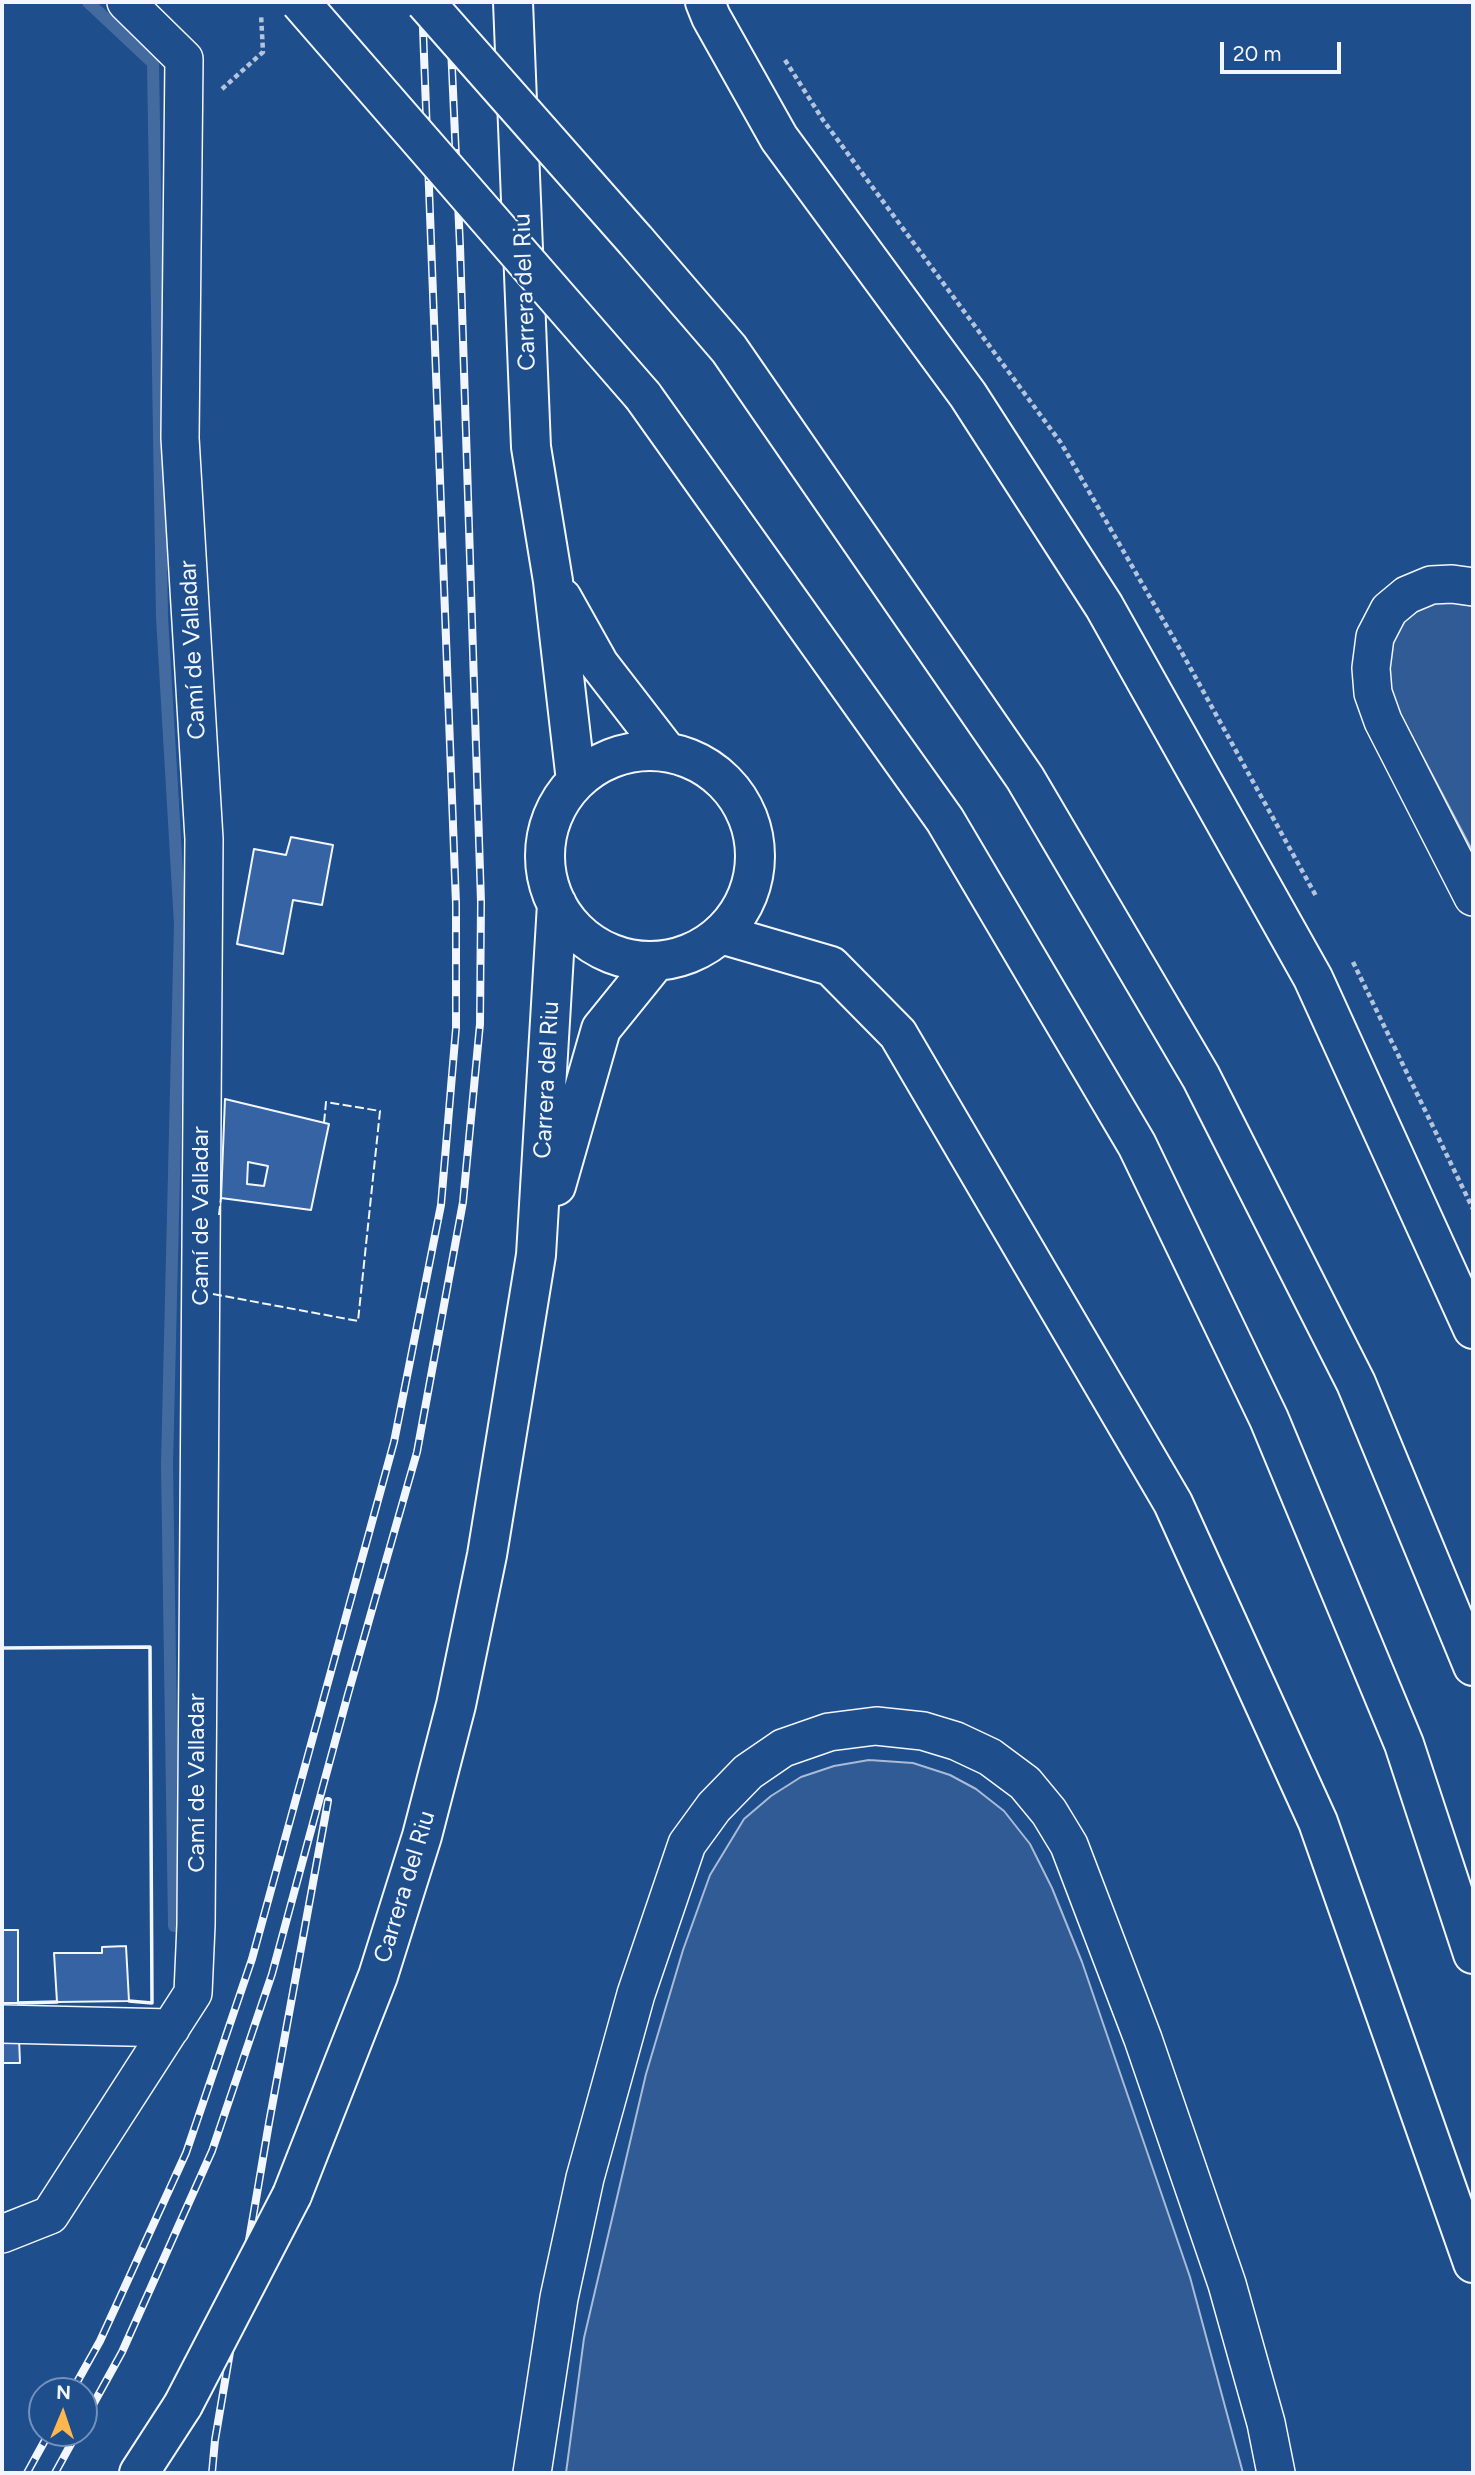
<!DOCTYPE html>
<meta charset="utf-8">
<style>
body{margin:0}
#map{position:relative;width:1475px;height:2475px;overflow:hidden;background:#1f4e8c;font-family:Figtree,sans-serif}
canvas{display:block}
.frame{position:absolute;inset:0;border:4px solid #f2f6ff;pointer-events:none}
.north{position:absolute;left:28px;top:2377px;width:70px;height:70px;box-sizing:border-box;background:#1f4e8c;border:2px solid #7391ba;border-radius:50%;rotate:2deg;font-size:19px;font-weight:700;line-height:28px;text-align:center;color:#f2f6ff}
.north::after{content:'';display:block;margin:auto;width:24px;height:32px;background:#ffb74d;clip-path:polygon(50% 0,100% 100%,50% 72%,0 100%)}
.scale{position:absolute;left:1220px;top:42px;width:121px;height:32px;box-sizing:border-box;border:4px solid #f2f6ff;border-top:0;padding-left:9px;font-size:21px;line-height:24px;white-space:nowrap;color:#f2f6ff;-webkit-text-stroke:5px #1f4e8c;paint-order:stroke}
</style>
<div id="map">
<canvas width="1475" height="2475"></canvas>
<div class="frame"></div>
<div class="north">N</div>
<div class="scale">20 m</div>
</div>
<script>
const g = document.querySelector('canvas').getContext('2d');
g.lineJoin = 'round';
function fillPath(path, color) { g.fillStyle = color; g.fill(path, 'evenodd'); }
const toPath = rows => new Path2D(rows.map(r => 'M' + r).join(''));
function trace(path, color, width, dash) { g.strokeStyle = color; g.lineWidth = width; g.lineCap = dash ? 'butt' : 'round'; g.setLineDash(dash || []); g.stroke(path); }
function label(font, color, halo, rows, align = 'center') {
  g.font = font + ' Figtree,sans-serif'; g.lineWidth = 5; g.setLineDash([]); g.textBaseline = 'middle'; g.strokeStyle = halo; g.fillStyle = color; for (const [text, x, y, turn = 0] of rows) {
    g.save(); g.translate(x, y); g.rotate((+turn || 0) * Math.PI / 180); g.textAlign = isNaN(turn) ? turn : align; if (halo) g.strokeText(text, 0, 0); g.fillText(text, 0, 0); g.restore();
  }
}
const built = toPath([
 [1473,601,1473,852,1387,689,1391,641,1403,622,1424,606,1435,602,1473,601],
 [869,1760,913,1763,950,1775,976,1789,1004,1811,1030,1844,1052,1888,1082,1962,1190,2277,1243,2473,566,2473,584,2338,646,2074,683,1950,710,1875,744,1819,771,1796,801,1777,834,1766,869,1760]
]);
const stream = toPath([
 [88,2,153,63,162,617,180,924,167,1464,174,1926]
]);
const building = toPath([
 [291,837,333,845,322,905,293,900,283,954,237,944,254,849,286,855,291,837],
 [225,1099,329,1124,311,1210,221,1198,225,1099],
 [248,1162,268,1166,264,1186,247,1184,248,1162],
 [2,1930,18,1930,18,2003,2,2003,2,1930],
 [126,1946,129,2001,57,2002,54,1953,102,1953,102,1947,126,1946],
 [2,2038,19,2038,20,2063,2,2063,2,2038]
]);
const path = toPath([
 [785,60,823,120,1061,443,1181,651,1316,896],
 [222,89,263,52,261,14],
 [1353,962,1473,1209]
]);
const minor = toPath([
 [1473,587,1452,584,1431,585,1407,595,1389,610,1375,637,1371,668,1373,693,1383,721,1473,897],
 [2,2024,171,2028],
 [2,2234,50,2215,193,1993,196,1925,204,839,180,438,184,59,126,2],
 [532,2473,559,2298,585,2178,636,1994,687,1844,714,1807,748,1772,783,1748,829,1732,876,1726,923,1731,956,1741,990,1757,1025,1783,1049,1812,1069,1845,1143,2039,1227,2284,1266,2423,1276,2473]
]);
const tertiary = toPath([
 [513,2,531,447,553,581,576,781],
 [562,598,599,664,667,752],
 '545 856a105 105 0 1 1 210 0a105 105 0 1 1-210 0Z',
 [556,1186,601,1029,656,961],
 [292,2195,378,1976,422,1836,456,1705,487,1555,536,1255,557,904],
 [139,2473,183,2405]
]);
const trunk = toPath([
 [705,2,711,17,779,138,968,395,1104,606,1313,978,1473,1329],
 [636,241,729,349,1025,778,1201,1077,1356,1383,1473,1666],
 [643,396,945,820,1137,1145,1269,1419,1404,1744,1473,1954],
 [721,934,831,966,898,1034,1173,1503,1318,1822,1473,2263]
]);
const rail = toPath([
 [72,2391,100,2341,186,2153,252,1959,394,1442,441,1205,456,1028,456,904,422,2],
 [84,2421,122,2352,212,2151,272,1974,348,1694,417,1452,463,1202,480,1024,481,902,460,246,449,2],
 [27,2473,49,2433],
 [55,2473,77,2433],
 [212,2473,215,2440,269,2123,328,1801]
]);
const tertiaryBridge = toPath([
 [183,2405,292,2195]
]);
const trunkBridge = toPath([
 [300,2,643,396],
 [425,2,636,241]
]);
const fence = toPath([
 [219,1215,221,1198],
 [213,1294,358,1321,380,1111,326,1102,324,1123]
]);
const wall = toPath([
 [2,1648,150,1647,152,2003,129,2001],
 [18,2003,57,2002]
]);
const streetNames = [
 ["Carrera del Riu",525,292,-92],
 ["Camí de Valladar",193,650,-93],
 ["Carrera del Riu",547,1080,-87],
 ["Camí de Valladar",201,1216,-90],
 ["Camí de Valladar",197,1783,-90],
 ["Carrera del Riu",405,1887,-73]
];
fillPath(built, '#305b95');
trace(built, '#a8bbd7', 2);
trace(stream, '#446ba0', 12);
fillPath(building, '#3563a3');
trace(building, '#f2f6ff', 2);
trace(minor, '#f2f6ff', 40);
trace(tertiary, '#f2f6ff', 42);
trace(trunk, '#f2f6ff', 42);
trace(path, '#b3c4dc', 4.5, [5, 3.5]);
trace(minor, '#1f4e8c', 37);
trace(tertiary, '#1f4e8c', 38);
trace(trunk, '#1f4e8c', 38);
trace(rail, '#f2f6ff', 8);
trace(rail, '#1f4e8c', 5, [16]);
trace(tertiaryBridge, '#f2f6ff', 42, []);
trace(trunkBridge, '#f2f6ff', 42, []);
trace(tertiaryBridge, '#1f4e8c', 38);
trace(trunkBridge, '#1f4e8c', 38);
trace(fence, '#f2f6ff', 2, [9, 3.5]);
trace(wall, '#f2f6ff', 3.5);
label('24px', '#f2f6ff', '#1f4e8c', streetNames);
</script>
